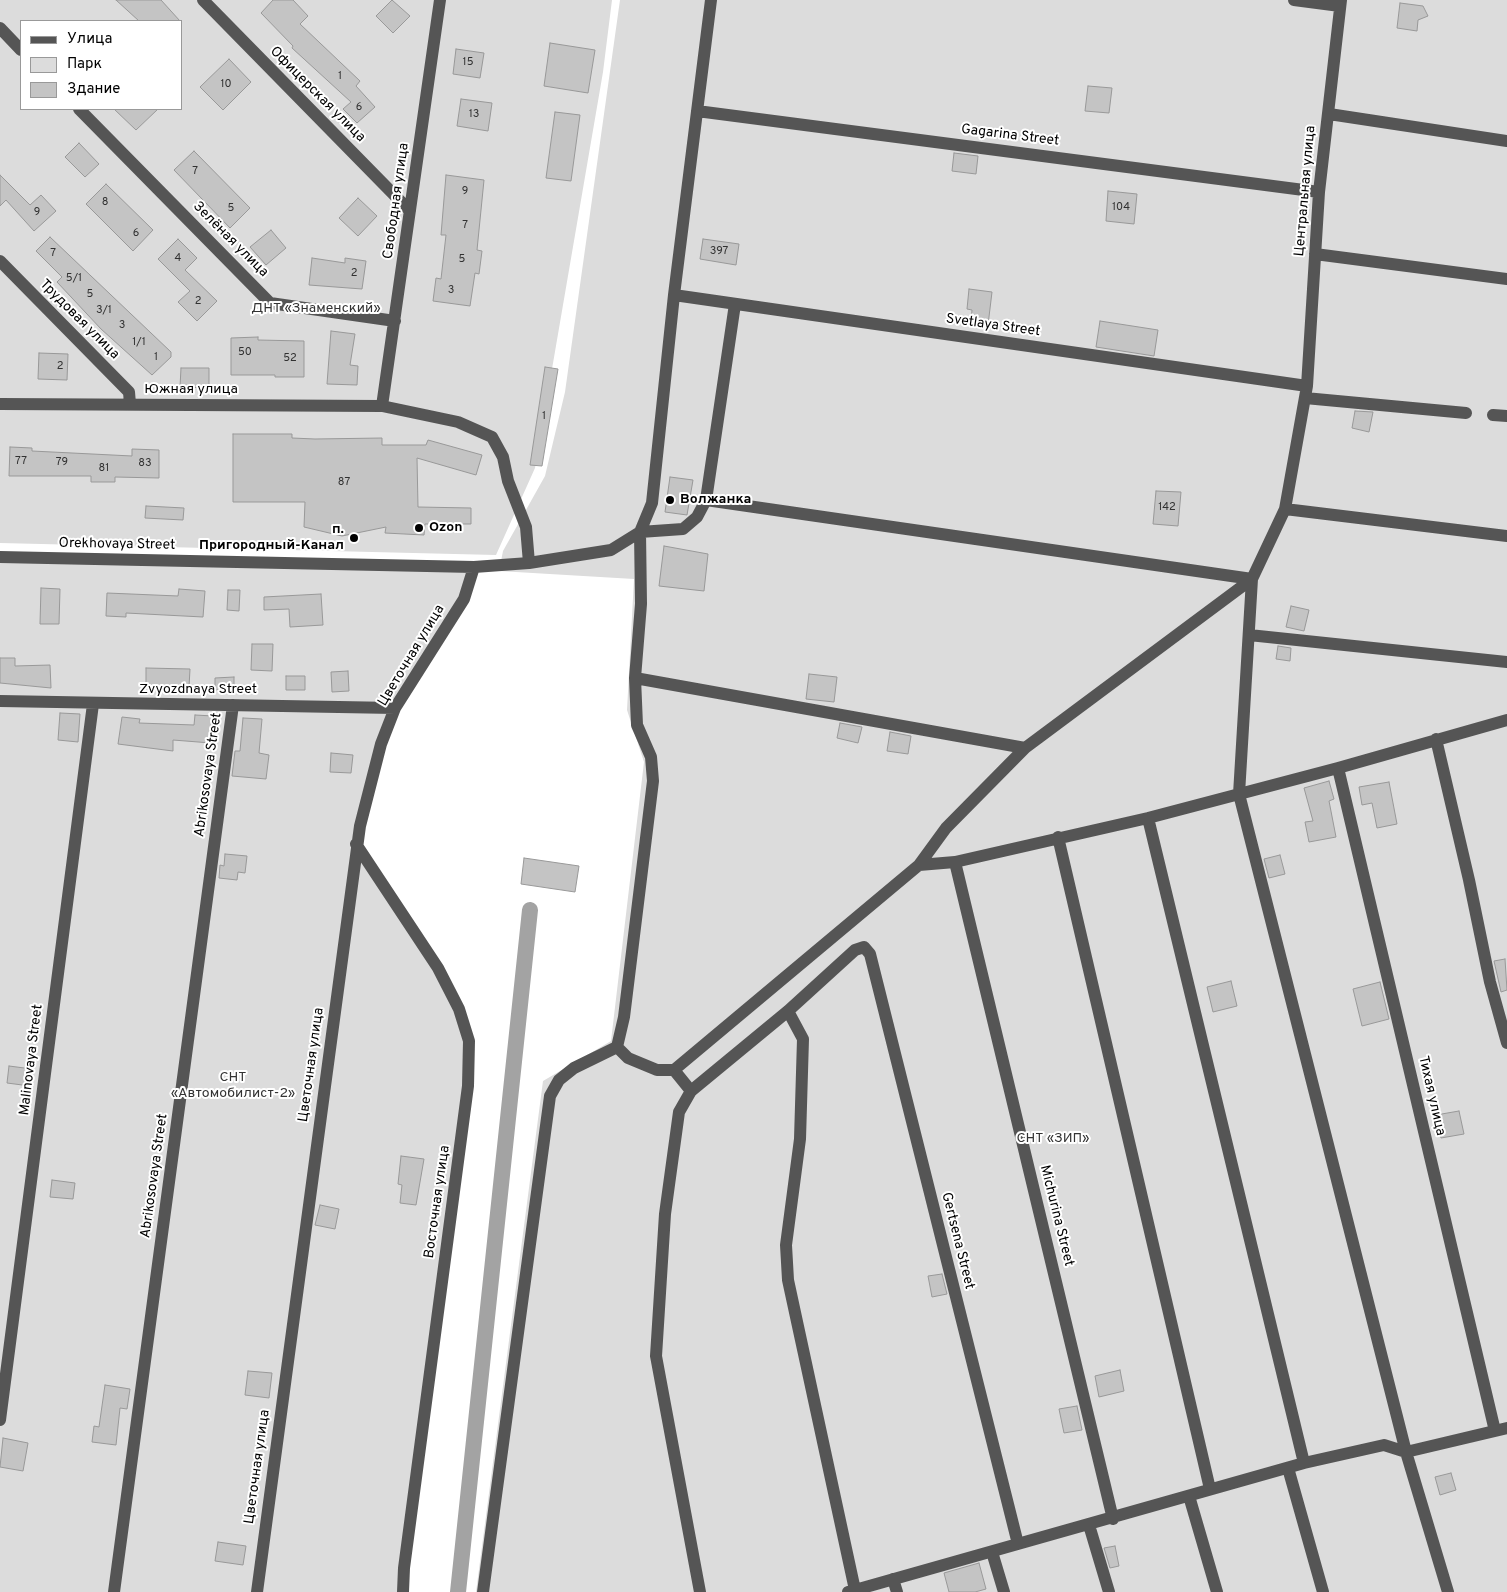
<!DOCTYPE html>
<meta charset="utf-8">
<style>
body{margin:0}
#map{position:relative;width:1507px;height:1592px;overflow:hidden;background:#fff;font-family:Overpass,sans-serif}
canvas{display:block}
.legend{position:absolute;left:20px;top:20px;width:162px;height:90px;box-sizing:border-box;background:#fff;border:1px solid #999;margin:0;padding:6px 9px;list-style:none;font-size:15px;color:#000}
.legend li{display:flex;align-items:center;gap:10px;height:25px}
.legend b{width:25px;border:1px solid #999}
</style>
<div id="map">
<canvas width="1507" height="1592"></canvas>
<ul class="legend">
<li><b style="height:6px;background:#555"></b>Улица</li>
<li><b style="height:14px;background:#dcdcdc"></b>Парк</li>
<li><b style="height:14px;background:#c4c4c4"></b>Здание</li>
</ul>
</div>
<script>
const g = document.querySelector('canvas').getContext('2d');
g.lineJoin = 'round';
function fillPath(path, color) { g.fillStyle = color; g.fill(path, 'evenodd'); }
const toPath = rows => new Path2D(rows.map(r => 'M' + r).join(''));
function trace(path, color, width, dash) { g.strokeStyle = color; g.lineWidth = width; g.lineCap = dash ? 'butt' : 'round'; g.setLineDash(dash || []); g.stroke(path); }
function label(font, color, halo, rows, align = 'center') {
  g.font = font + ' Overpass,sans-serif'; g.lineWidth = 4; g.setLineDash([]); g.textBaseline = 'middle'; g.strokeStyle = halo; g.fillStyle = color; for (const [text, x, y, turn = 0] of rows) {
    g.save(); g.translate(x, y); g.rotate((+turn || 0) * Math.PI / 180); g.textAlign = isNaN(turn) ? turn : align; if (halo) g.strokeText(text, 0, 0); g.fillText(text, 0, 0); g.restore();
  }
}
const green = toPath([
 [0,0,612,0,603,72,535,468,496,555,0,543],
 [21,21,181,21,181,109,21,109],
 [620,0,1507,0,1507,1592,476,1592,543,1081,611,1041,644,762,627,710,634,579,499,571,503,551,545,476,565,392],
 [0,557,474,567,464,599,395,708,356,844,438,968,469,1041,403,1592,0,1592]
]);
const canal = toPath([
 [458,1592,530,910]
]);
const building = toPath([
 [116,0,161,0,180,21,139,21,116,0],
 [273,0,293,0,308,16,300,24,360,81,356,86,375,107,357,123,343,109,351,102,292,48,293,46,261,13,273,0],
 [392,0,410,16,393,33,376,16,392,0],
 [1400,3,1423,6,1428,16,1418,20,1417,31,1397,28,1400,3],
 [550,43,595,50,588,93,544,86,550,43],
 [456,49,484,53,480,78,453,74,456,49],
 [229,59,251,82,223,110,200,87,229,59],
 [1088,86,1112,88,1109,113,1085,111,1088,86],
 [461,99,492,103,488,131,457,126,461,99],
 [114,109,158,109,136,130,114,109],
 [555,112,580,115,571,181,546,178,555,112],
 [79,143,99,164,85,177,65,157,79,143],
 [194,151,250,208,230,228,174,170,194,151],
 [954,153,978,156,976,174,952,171,954,153],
 [0,175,30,205,41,195,56,211,34,231,6,200,0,206,0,175],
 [446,175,484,180,477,250,482,251,479,274,475,273,470,306,433,301,436,278,441,279,446,235,441,235,446,175],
 [106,184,153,230,133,251,86,204,106,184],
 [1108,191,1137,194,1134,224,1106,221,1108,191],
 [358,198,377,216,358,236,339,218,358,198],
 [271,230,286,248,266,265,250,247,271,230],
 [50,237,171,352,171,357,152,375,101,329,57,282,62,277,36,251,50,237],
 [178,239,197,258,185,270,217,301,197,321,178,302,190,291,158,259,178,239],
 [703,239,739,244,736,265,700,259,703,239],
 [312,258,345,263,345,258,366,261,362,289,309,285,312,258],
 [969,289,992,292,988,325,971,322,972,310,967,309,969,289],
 [1100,321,1158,330,1154,356,1096,347,1100,321],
 [331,331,355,334,350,365,358,366,357,385,327,384,331,331],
 [258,337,258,340,304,341,304,377,275,377,275,375,231,375,231,338,258,337],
 [39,353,68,354,67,380,38,379,39,353],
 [545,367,558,369,542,466,530,465,545,367],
 [181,368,209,368,209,388,180,387,181,368],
 [1355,411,1373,412,1369,432,1352,428,1355,411],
 [233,434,292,434,292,438,315,439,382,438,382,445,426,445,428,440,482,455,476,475,417,458,418,507,471,508,471,524,425,524,424,535,385,533,386,527,342,536,304,527,305,502,233,502,233,434],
 [10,447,32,448,32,451,132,456,132,449,159,450,159,478,115,477,115,482,91,482,91,476,9,476,10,447],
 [670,477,693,480,687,515,665,512,670,477],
 [1156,491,1181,492,1178,526,1153,524,1156,491],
 [146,506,184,508,183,520,145,518,146,506],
 [664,546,708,554,704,591,659,586,664,546],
 [41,588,60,589,59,624,40,624,41,588],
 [179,589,205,591,203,617,126,613,126,617,106,616,107,593,178,596,179,589],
 [228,590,240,590,239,611,227,610,228,590],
 [321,594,323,625,290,627,289,609,264,610,264,597,321,594],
 [1291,606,1309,610,1304,631,1286,627,1291,606],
 [252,644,273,644,272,671,251,670,252,644],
 [1278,646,1291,648,1290,661,1276,659,1278,646],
 [0,658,15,658,15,666,50,665,51,688,0,683,0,658],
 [146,668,190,669,189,687,146,687,146,668],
 [348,671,349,691,332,692,331,672,348,671],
 [809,674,837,677,834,702,806,699,809,674],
 [286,676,305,676,305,690,286,690,286,676],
 [234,677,234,689,215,690,215,678,234,677],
 [60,713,80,714,78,742,58,740,60,713],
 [195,715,213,716,211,743,173,740,173,751,118,744,122,717,140,719,139,723,194,725,195,715],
 [243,718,262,719,259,753,269,755,266,779,232,776,235,751,240,751,243,718],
 [840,723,862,727,858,743,837,738,840,723],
 [890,732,911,736,908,754,887,751,890,732],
 [331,753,353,755,351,773,330,772,331,753],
 [1329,781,1334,799,1329,801,1336,837,1309,842,1305,822,1313,821,1304,788,1329,781],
 [1389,782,1397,824,1377,828,1372,803,1362,805,1359,787,1389,782],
 [225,854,247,856,245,873,238,872,237,880,219,878,220,865,224,866,225,854],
 [1280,855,1285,874,1269,878,1264,859,1280,855],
 [524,858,579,866,575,892,521,884,524,858],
 [1505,959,1507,990,1501,992,1494,961,1505,959],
 [1231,981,1237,1006,1213,1012,1207,987,1231,981],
 [1380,982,1389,1019,1362,1026,1353,989,1380,982],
 [9,1066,32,1069,30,1086,7,1083,9,1066],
 [1459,1111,1464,1134,1441,1138,1436,1115,1459,1111],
 [401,1156,424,1159,416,1205,400,1203,402,1185,398,1184,401,1156],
 [52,1180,75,1183,73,1199,50,1197,52,1180],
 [320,1205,339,1209,335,1229,315,1225,320,1205],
 [942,1274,947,1294,932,1297,928,1276,942,1274],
 [1120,1370,1124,1391,1099,1397,1095,1376,1120,1370],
 [248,1371,272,1373,269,1398,245,1395,248,1371],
 [105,1385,130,1389,127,1409,120,1408,116,1445,92,1442,94,1426,99,1427,105,1385],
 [1077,1406,1082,1430,1064,1433,1059,1409,1077,1406],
 [3,1438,28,1443,23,1471,0,1467,3,1438],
 [1451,1473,1456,1490,1440,1495,1435,1477,1451,1473],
 [218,1542,246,1546,243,1565,215,1561,218,1542],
 [1115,1546,1119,1566,1110,1568,1104,1548,1115,1546],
 [979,1563,986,1589,975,1592,949,1592,944,1573,979,1563]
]);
const minor = toPath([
 [203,0,410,211],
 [1294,0,1340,6],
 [1341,0,1319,192,1307,386,1285,509,1252,579,1239,794,1406,1452,1448,1592],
 [0,28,21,50],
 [79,109,270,303,395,321],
 [697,111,1319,192],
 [1329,114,1507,141],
 [1315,254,1507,279],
 [0,261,129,392,130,404],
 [674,295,1307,386],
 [1305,398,1466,413],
 [0,404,382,406,458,422,492,437,503,457,508,481,526,527,529,563],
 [382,406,440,0],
 [1493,415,1507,416],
 [706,500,735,304],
 [1285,509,1507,536],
 [0,557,474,567,529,563,611,550,640,532,683,529,697,517,706,500,1252,579],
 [1249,635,1507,662],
 [635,678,1025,748],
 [0,701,395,708],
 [1436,739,1469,880,1490,982,1507,1043],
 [1338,768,1495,1431],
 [1148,818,1304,1463],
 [1058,837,1210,1489],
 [356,844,438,968,459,1009,469,1041,468,1086,404,1568,403,1592],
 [955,862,1113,1519],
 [919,865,946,828,1025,748,1252,579],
 [788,1011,803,1039,800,1139,786,1245,788,1280,855,1590],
 [617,1047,628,1058,657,1070,674,1070,919,865,955,862,1148,818,1338,768,1507,720],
 [674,1070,691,1091,679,1112,665,1214,656,1356,700,1592],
 [691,1091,788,1011,855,950,864,947,870,954,1018,1544],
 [0,1420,93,704],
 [1288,1468,1323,1592],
 [1189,1496,1217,1592],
 [1089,1525,1109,1592],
 [992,1552,1004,1592],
 [893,1579,897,1592],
 [114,1592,233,705],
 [257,1592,360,826,381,744,395,708,464,599,474,567],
 [483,1592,550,1096,559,1080,574,1068,617,1047,624,1017,653,781,651,757,637,725,635,678,641,604,640,532,652,503,674,295,711,0],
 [848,1592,1304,1463,1384,1445,1406,1452,1507,1428]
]);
const markers = [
 [670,500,5,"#000"],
 [419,528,5,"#000"],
 [354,538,5,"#000"]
];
const numberNames = [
 ["15",468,63],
 ["1",340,77],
 ["10",226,85],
 ["6",359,108],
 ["13",474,115],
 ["7",195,172],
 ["9",465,192],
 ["8",105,203],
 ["104",1121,208],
 ["5",231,209],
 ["9",37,213],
 ["7",465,226],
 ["6",136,234],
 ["397",719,252],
 ["7",53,254],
 ["4",178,259],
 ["5",462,260],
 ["2",354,274],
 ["5/1",74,279],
 ["3",451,291],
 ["5",90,295],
 ["2",198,302],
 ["3/1",104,311],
 ["3",122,326],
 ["1/1",139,343],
 ["50",245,353],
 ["1",156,358],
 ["52",290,359],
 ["2",60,367],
 ["1",544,417],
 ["77",21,462],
 ["79",62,463],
 ["83",145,464],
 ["81",104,469],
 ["87",344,483],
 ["142",1167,508]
];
const streetNames = [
 ["Офицерская улица",317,95,45],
 ["Gagarina Street",1010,136,7],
 ["Центральная улица",1306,191,-85],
 ["Свободная улица",397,201,-82],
 ["Зелёная улица",230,240,45],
 ["Трудовая улица",79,320,45],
 ["Svetlaya Street",993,326,8],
 ["Южная улица",191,390],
 ["Orekhovaya Street",117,545,1],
 ["Цветочная улица",412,656,-59],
 ["Zvyozdnaya Street",198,690],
 ["Abrikosovaya Street",209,775,-82],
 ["Malinovaya Street",32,1060,-83],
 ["Цветочная улица",312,1065,-82],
 ["Тихая улица",1431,1096,77],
 ["Abrikosovaya Street",155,1176,-82],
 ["Восточная улица",438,1202,-82],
 ["Michurina Street",1056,1216,76],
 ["Gertsena Street",957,1241,76],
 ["Цветочная улица",258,1467,-82]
];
const parkNames = [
 ["ДНТ «Знаменский»",316,309],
 ["СНТ",233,1078],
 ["«Автомобилист-2»",233,1094],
 ["СНТ «ЗИП»",1053,1139]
];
const poiNames = [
 ["Волжанка",680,500],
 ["Ozon",429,528],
 ["п.",344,530,"right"],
 ["Пригородный-Канал",344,546,"right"]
];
fillPath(green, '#dcdcdc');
trace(canal, '#a3a3a3', 16);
fillPath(building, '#c4c4c4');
trace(building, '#999', 1);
trace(minor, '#555', 12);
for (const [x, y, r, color] of markers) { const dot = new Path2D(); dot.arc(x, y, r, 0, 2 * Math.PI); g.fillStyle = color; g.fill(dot); trace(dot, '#fff', 2); }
label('11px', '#313131', null, numberNames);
label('14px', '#000', '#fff', streetNames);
label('14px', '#333', '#fff', parkNames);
label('bold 14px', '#000', '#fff', poiNames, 'left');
</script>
